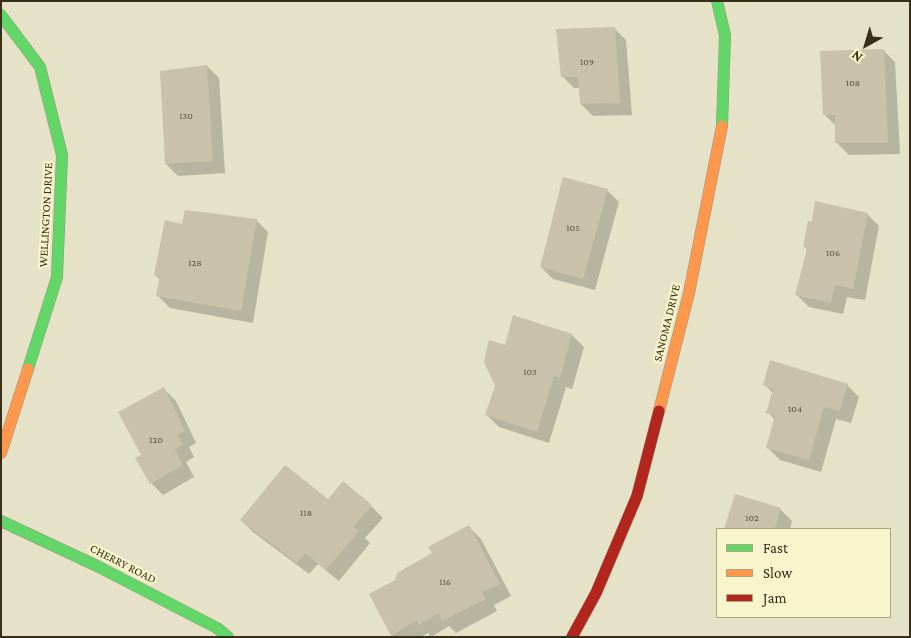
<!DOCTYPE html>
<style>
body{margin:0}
#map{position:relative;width:911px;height:638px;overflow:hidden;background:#e5e2c8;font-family:"Crimson Pro",serif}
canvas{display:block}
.frame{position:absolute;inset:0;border:2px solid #382f1a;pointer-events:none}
.legend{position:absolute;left:716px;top:528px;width:175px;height:90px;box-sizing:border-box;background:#f8f5cc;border:1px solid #aba685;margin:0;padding:6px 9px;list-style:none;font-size:15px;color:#382f1a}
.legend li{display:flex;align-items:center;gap:10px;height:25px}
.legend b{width:25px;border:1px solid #aba685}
.north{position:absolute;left:841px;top:20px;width:50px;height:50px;-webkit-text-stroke:4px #f8f5cc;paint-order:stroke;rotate:219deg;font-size:14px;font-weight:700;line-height:20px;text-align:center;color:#382f1a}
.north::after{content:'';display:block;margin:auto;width:18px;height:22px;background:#382f1a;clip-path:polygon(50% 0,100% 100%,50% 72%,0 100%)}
</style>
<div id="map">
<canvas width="911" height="638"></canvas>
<div class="frame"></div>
<ul class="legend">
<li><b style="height:6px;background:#63d668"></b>Fast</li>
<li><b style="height:6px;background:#ff974d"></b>Slow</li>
<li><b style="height:6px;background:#b3261e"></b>Jam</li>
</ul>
<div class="north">N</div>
</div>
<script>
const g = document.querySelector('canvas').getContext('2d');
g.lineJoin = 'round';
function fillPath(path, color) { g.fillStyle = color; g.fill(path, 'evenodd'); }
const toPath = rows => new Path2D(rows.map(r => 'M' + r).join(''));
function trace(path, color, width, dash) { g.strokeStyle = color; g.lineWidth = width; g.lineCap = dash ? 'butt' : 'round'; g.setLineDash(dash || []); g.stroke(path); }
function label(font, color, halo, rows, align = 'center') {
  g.font = font + ' "Crimson Pro",serif'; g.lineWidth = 4.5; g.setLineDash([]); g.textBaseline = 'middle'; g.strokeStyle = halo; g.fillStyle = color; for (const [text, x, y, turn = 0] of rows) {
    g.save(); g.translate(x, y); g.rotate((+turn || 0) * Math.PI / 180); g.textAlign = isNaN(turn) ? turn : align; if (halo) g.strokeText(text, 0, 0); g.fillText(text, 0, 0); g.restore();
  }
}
const shadow = toPath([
 [614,28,626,40,632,115,593,116,581,104,580,88,574,88,562,76],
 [883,50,895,62,900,154,849,155,837,143,836,126,824,114],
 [207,66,219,78,225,173,178,176,166,164],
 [607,190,619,202,595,290,553,279,541,267],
 [867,214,879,226,865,300,847,297,843,314,809,307,797,295,808,250,804,246],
 [256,220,268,232,253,323,170,308,157,295,161,280,155,275,183,226],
 [572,335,584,347,572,389,566,387,549,443,499,427,487,415,506,346],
 [764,384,847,385,859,397,851,423,836,419,821,472,780,460,768,448,775,420,768,412,773,393],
 [164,389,176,401,196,443,189,447,194,457,186,462,194,477,163,495,151,483,143,456],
 [736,495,780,509,792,521,790,529,725,529],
 [328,500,371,506,383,518,365,538,370,543,339,581,318,564,309,574,253,532,241,520],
 [469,527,481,539,511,596,494,605,497,611,456,633,449,626,431,637,428,633,421,637,393,637,392,635,396,580]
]);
const building = toPath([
 [615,27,620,103,580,104,578,77,561,77,556,29],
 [884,49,888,143,835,143,835,115,823,115,820,51],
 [207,65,213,161,165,164,160,71],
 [563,177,608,189,583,279,540,267],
 [815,201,868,213,853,289,835,285,831,303,795,295,807,248,803,247,808,221,812,221],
 [185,210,257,219,241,311,156,296,160,276,154,275,165,220,182,224],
 [513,315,572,334,560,378,554,376,537,432,485,415,495,386,484,362,489,340,505,345],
 [770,360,848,384,839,411,824,407,809,460,766,448,775,416,766,413,773,389,763,385],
 [164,387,185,431,177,435,183,444,175,449,183,465,150,484,135,458,141,455,118,412],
 [285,465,328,499,343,481,372,505,353,527,359,531,326,570,305,553,297,563,240,520],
 [735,494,781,508,775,529,724,529],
 [469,525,500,584,482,592,486,599,442,621,439,613,418,625,417,620,391,636,369,594,395,580,397,573,432,553,428,547]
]);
const fast = toPath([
 [717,1,725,35,722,126],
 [1,15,40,67,62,155,57,277,28,369],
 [1,521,97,566,217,628,228,637]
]);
const slow = toPath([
 [659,411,689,293,722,126],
 [1,453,28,369]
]);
const jam = toPath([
 [572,637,596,593,637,496,659,411]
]);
const numberNames = [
 ["109",587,62],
 ["108",853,83],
 ["130",186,116],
 ["105",573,228],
 ["106",833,253],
 ["128",195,263],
 ["103",530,372],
 ["104",795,409],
 ["120",156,440],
 ["118",306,513],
 ["102",752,518],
 ["116",445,582]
];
const streetNames = [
 ["WELLINGTON DRIVE",46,215,-87],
 ["SANOMA DRIVE",667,323,-76],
 ["CHERRY ROAD",123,564,27]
];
fillPath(shadow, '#0003');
fillPath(building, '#c9c1a9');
trace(fast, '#999482', 12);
trace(slow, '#999482', 12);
trace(jam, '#999482', 12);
trace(fast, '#63d668', 11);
trace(slow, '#ff974d', 11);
trace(jam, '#b3261e', 11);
label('10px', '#5c543e', null, numberNames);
label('12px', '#382f1a', '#f8f5cc', streetNames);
</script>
